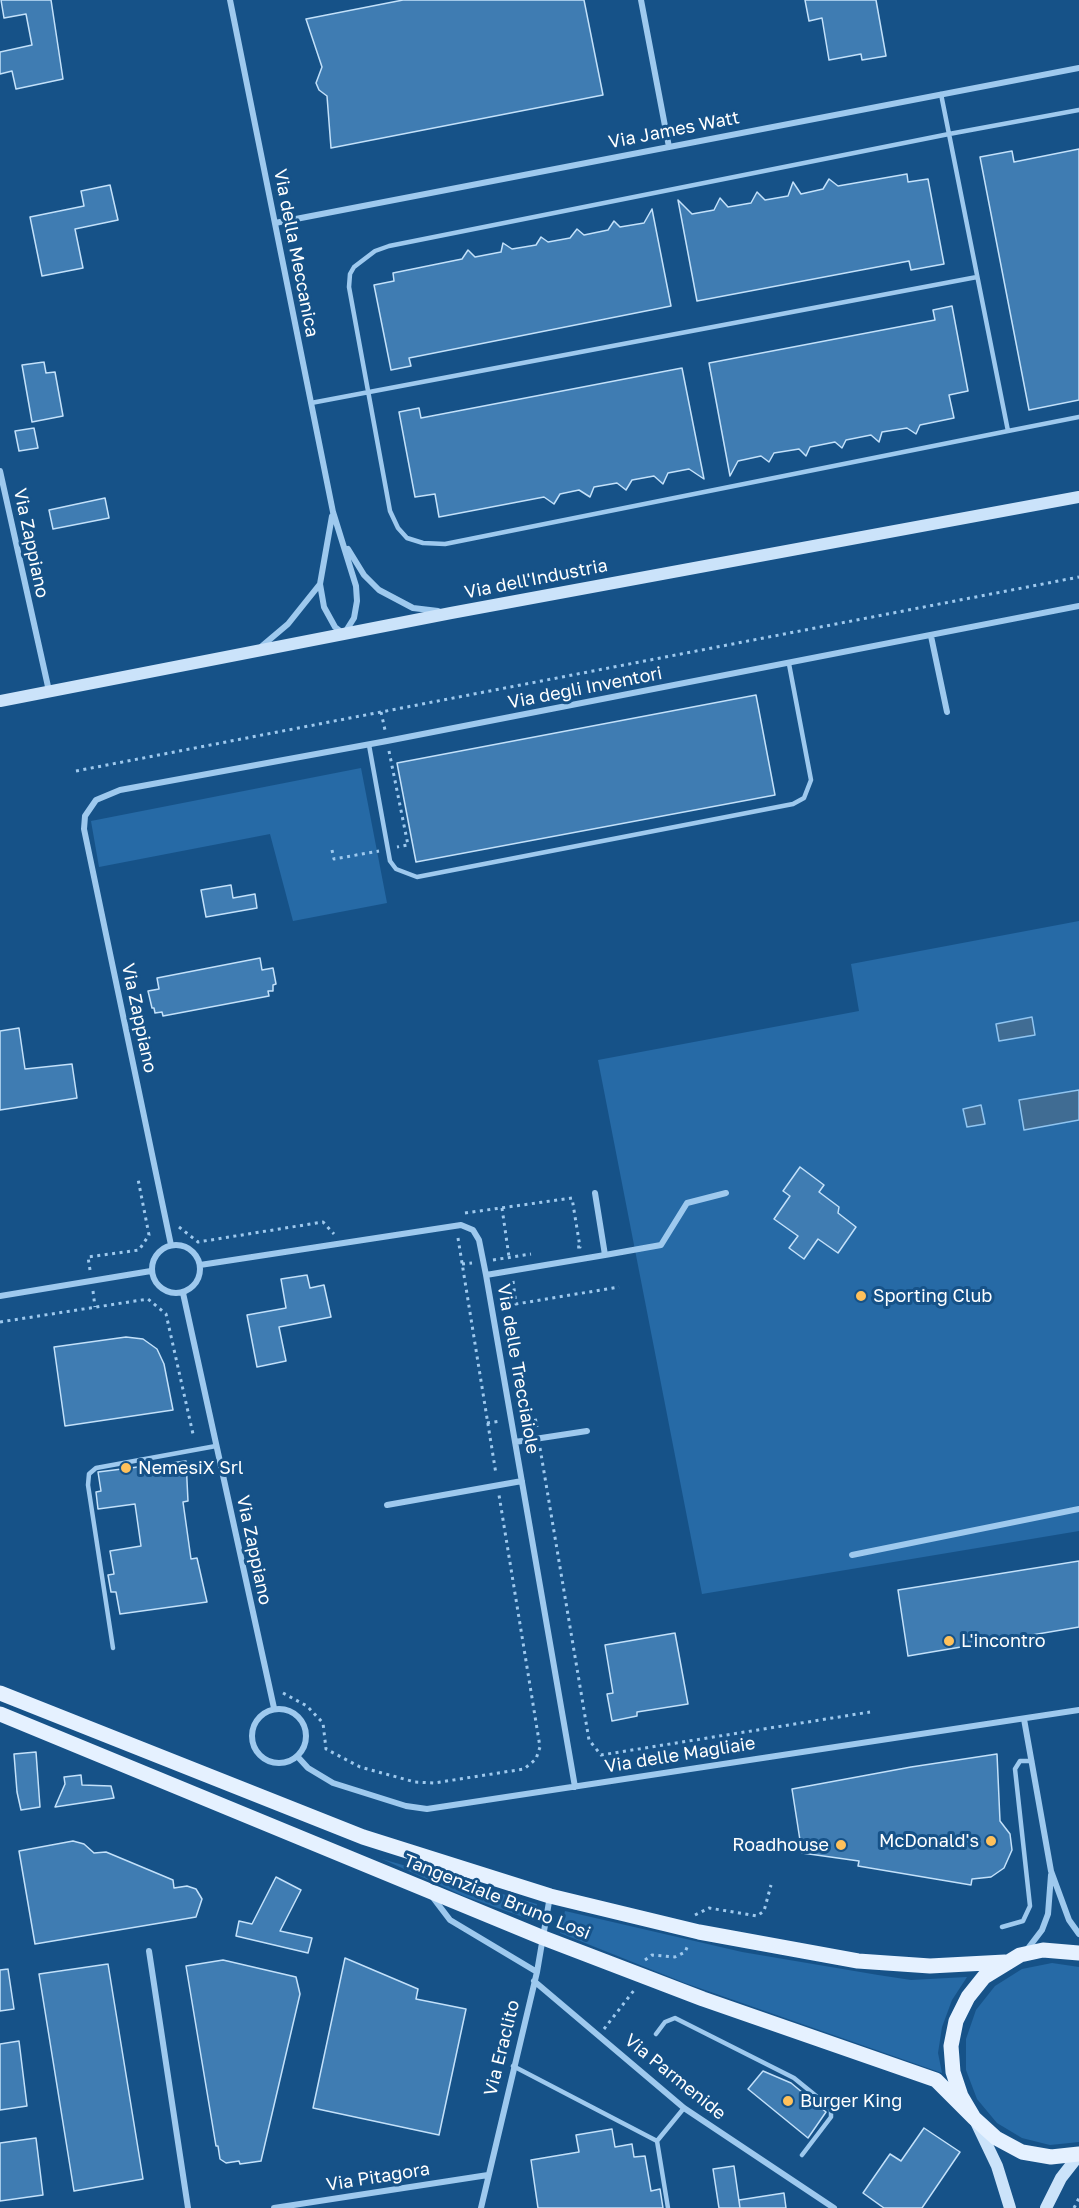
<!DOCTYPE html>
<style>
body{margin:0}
canvas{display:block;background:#165288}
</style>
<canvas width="1079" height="2208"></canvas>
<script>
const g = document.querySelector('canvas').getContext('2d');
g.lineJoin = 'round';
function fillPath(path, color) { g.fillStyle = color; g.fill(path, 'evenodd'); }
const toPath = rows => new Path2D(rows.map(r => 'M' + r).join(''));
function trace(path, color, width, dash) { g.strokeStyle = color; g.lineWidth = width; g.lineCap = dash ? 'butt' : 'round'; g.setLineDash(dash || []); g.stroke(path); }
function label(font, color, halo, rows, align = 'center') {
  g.font = font + ' "Golos Text",sans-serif'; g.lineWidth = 6; g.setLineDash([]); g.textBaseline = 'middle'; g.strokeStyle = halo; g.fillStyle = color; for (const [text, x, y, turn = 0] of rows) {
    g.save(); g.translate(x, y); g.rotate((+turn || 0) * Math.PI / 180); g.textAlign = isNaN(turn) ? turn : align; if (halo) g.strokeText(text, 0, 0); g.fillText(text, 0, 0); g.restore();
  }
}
const green = toPath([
 [361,768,387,903,293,921,270,834,99,867,91,821],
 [1079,921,1079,1531,702,1594,598,1060,859,1011,851,964],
 [382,1859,537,1904,534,1921,464,1896],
 [565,1911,742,1952,878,1975,911,1980,967,1977,952,2000,942,2027,938,2053,942,2073,685,1983,560,1933],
 [1052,1963,1079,1967,1079,2142,1050,2145,1022,2138,997,2123,977,2099,966,2070,966,2039,976,2010,995,1986,1022,1969]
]);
const water = toPath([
 [1032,1017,1035,1035,999,1041,996,1024,1032,1017],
 [1079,1090,1079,1120,1024,1130,1019,1100,1079,1090],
 [981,1105,985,1124,967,1127,963,1109,981,1105]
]);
const building = toPath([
 [1,0,51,0,63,79,16,89,12,71,0,74,0,52,32,45,26,14,4,18,1,0],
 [403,0,584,0,603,95,331,148,327,96,319,90,316,83,322,67,306,19,403,0],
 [805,0,876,0,886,56,862,60,861,54,829,60,822,18,809,21,805,0],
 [1079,149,1079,400,1029,410,980,157,1012,151,1014,162,1079,149],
 [907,174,908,182,928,179,944,264,911,270,909,261,697,301,678,200,692,214,714,210,720,198,728,207,751,203,757,192,765,200,788,196,793,182,801,194,823,189,829,179,838,186,907,174],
 [110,185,118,220,75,229,83,268,42,276,30,217,84,206,81,191,110,185],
 [652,209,671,306,409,358,411,366,391,370,374,285,394,281,393,273,462,259,468,250,475,257,501,252,503,243,512,249,536,245,541,237,548,242,570,238,577,229,584,235,608,230,614,221,620,227,644,223,652,209],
 [952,306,968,391,949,395,954,418,920,425,916,434,907,428,882,432,879,442,871,435,846,440,842,448,835,442,810,447,806,456,799,449,774,453,769,462,761,456,738,461,730,476,709,363,935,320,933,310,952,306],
 [44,362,46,373,55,372,63,416,32,422,22,365,44,362],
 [682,368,704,479,689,469,668,473,663,484,654,476,632,480,626,490,617,483,594,487,590,497,579,490,560,494,554,504,544,497,439,517,435,494,415,497,399,412,419,408,421,418,682,368],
 [34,428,38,448,19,451,15,431,34,428],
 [105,498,109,518,53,529,49,510,105,498],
 [756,695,775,795,416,862,397,763,756,695],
 [231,885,233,898,255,894,257,908,206,917,201,890,231,885],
 [260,958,262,970,273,968,276,984,273,985,273,991,268,991,269,996,163,1016,162,1012,155,1013,154,1008,152,1008,148,991,159,989,157,978,260,958],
 [19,1028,25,1069,72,1064,77,1098,0,1110,0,1031,19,1028],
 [800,1167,824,1185,819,1192,839,1207,838,1213,856,1227,838,1253,818,1239,804,1259,789,1248,798,1236,774,1219,790,1196,783,1191,800,1167],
 [307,1275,310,1288,324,1285,331,1317,279,1327,286,1361,257,1367,247,1315,286,1308,281,1279,307,1275],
 [126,1337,143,1339,157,1349,164,1364,173,1410,65,1426,54,1347,126,1337],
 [186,1461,188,1501,183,1502,191,1559,197,1558,207,1602,120,1614,116,1592,111,1592,108,1575,114,1574,110,1551,141,1546,135,1504,98,1509,96,1492,101,1491,98,1472,186,1461],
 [1079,1561,1079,1627,908,1656,898,1590,1079,1561],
 [675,1633,688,1704,637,1712,637,1716,612,1721,607,1694,613,1693,605,1645,675,1633],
 [36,1752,40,1807,21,1810,17,1792,14,1754,36,1752],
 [997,1754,1000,1821,1010,1834,1012,1850,1004,1868,991,1877,972,1879,971,1885,858,1866,859,1861,802,1853,792,1789,911,1767,997,1754],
 [81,1775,82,1785,111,1786,114,1798,55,1807,65,1784,64,1777,81,1775],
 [73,1841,84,1844,94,1853,106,1852,173,1880,174,1888,187,1886,196,1889,202,1899,196,1917,35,1944,19,1851,73,1841],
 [276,1877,301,1890,280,1931,312,1938,308,1953,236,1936,239,1921,252,1924,276,1877],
 [345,1958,418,1989,416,1999,466,2009,439,2135,313,2108,345,1958],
 [223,1960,296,1977,300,1994,261,2161,240,2164,239,2161,226,2163,220,2159,218,2146,216,2146,186,1966,223,1960],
 [108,1964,143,2179,74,2191,39,1974,108,1964],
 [8,1969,14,2009,0,2011,0,1970,8,1969],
 [19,2041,27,2106,0,2110,0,2044,19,2041],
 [763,2071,791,2083,826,2112,808,2138,748,2089,763,2071],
 [924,2128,960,2152,922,2208,884,2208,863,2193,890,2154,901,2161,924,2128],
 [612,2129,615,2147,632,2144,634,2157,645,2156,651,2191,660,2189,663,2208,538,2208,531,2160,579,2152,576,2135,612,2129],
 [36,2138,43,2195,0,2201,0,2143,36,2138],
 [734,2166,740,2208,719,2208,713,2169,734,2166],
 [784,2193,786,2208,740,2208,739,2200,784,2193]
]);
const path = toPath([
 [381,712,385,730],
 [389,751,408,845,397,847],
 [76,771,1079,577],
 [332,850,334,859,379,851],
 [502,1208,509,1257],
 [465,1213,572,1198,580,1247,577,1247],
 [179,1227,198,1242,323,1222,334,1234],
 [458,1238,496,1474],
 [493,1260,531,1254],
 [462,1264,472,1263],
 [90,1270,88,1257,139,1250,149,1235,138,1179],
 [513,1281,516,1304,619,1287],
 [93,1291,95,1307],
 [0,1322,148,1299,166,1314,193,1434],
 [522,1419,535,1417,537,1427],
 [487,1423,501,1421],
 [540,1448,589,1740,601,1755,870,1712],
 [283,1693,307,1706,323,1723,326,1749,360,1767,415,1782,434,1783,524,1769,536,1759,540,1747,499,1495],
 [695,1915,709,1908,757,1916,764,1911,771,1885],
 [645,1960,652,1955,675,1957,685,1952,688,1945],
 [604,2029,635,1989],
 [1074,2208,1079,2198]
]);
const lane = toPath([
 [941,94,949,134,1008,431,445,544,423,543,407,538,398,528,390,511,349,287,350,274,354,267,375,251,389,246,949,134,1079,110],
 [311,403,977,277],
 [1008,431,1079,417],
 [369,745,390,861,396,869,417,877,793,804,804,798,811,780,789,664],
 [113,1648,88,1485,89,1474,96,1468,216,1446],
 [1002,1927,1023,1921,1030,1906,1015,1769,1020,1761,1032,1761],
 [656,2034,665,2022,675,2018,794,2078,826,2104,831,2110,831,2117,802,2155],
 [513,2066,657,2141,668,2208],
 [657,2141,684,2108]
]);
const street = toPath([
 [230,0,333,512,356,586,357,601,354,618,344,634,335,627,324,607,320,584],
 [641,0,669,147],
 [275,223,1079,68],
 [0,471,49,691],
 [348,549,364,575,379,590,413,608,438,611],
 [931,636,947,712],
 [262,646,288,624,320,584,332,516],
 '152 1269a24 24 0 1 1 48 0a24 24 0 1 1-48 0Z',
 [171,1245,84,829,85,816,96,800,120,790,387,741,1079,606],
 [605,1255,661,1245,687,1203,726,1193],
 [200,1265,461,1225,473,1230,479,1240,486,1275,575,1787],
 [486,1275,605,1255,595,1193],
 [183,1293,274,1708],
 [0,1296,151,1271],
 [515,1442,587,1431],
 [387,1505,522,1481],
 [852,1555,1079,1509],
 '252 1736a27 27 0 1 1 54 0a27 27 0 1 1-54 0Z',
 [1024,1719,1051,1871,1069,1920,1079,1934],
 [297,1756,308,1768,333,1783,406,1806,427,1809,1079,1710],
 [431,1895,450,1920,537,1972],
 [149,1951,188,2208],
 [1026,1951,1042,1930,1048,1914,1051,1875],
 [534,1981,684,2108,834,2208],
 [274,2208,488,2175],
 [481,2208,537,1972,550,1896]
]);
const secondary = toPath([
 [0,701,451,613,1079,497],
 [976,2122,997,2166,1010,2208],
 [1046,2208,1061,2178,1079,2155]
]);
const primary = toPath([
 [0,1693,363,1837,550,1896,699,1932,858,1961,930,1966,1005,1962],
 [0,1714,541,1937,703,1999,936,2080,974,2118],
 [1079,1953,1043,1950,1020,1955,984,1977,968,1997,956,2021,951,2046,953,2072,961,2096,974,2118,996,2138,1022,2152,1051,2157,1079,2154]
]);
const markers = [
 [861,1296,6,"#ffc15b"],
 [126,1468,6,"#ffc15b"],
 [949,1641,6,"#ffc15b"],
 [991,1841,6,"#ffc15b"],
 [841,1845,6,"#ffc15b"],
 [788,2101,6,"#ffc15b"]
];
const streetNames = [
 ["Via James Watt",674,130,-11],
 ["Via della Meccanica",296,253,79],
 ["Via Zappiano",31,543,78],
 ["Via dell'Industria",536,579,-11],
 ["Via degli Inventori",585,688,-11],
 ["Via Zappiano",139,1018,78],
 ["Via delle Trecciaiole",518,1369,80],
 ["Via Zappiano",254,1550,78],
 ["Via delle Magliaie",680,1755,-9],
 ["Tangenziale Bruno Losi",497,1897,22],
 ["Via Eraclito",502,2048,-76],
 ["Via Parmenide",675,2077,39],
 ["Via Pitagora",378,2177,-9]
];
const poiNames = [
 ["Sporting Club",873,1296],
 ["NemesiX Srl",138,1468],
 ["L'incontro",961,1641],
 ["McDonald's",979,1841,"right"],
 ["Roadhouse",829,1845,"right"],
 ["Burger King",800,2101]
];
fillPath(green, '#266aa6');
fillPath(water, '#406c93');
trace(water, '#90c5f1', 1.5);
fillPath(building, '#3f7cb2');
trace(building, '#c3e1fa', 1.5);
trace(path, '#9ec9ee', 3, [3, 4.5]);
trace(lane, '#9ec9ee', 4.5);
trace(street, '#9ec9ee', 6);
trace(secondary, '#cbe3fa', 12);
trace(primary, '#e5f1ff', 15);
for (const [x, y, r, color] of markers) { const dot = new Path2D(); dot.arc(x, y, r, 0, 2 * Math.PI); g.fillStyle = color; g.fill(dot); trace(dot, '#165288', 2); }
label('18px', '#fff', '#165288', streetNames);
label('18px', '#fff', '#165288', poiNames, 'left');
</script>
